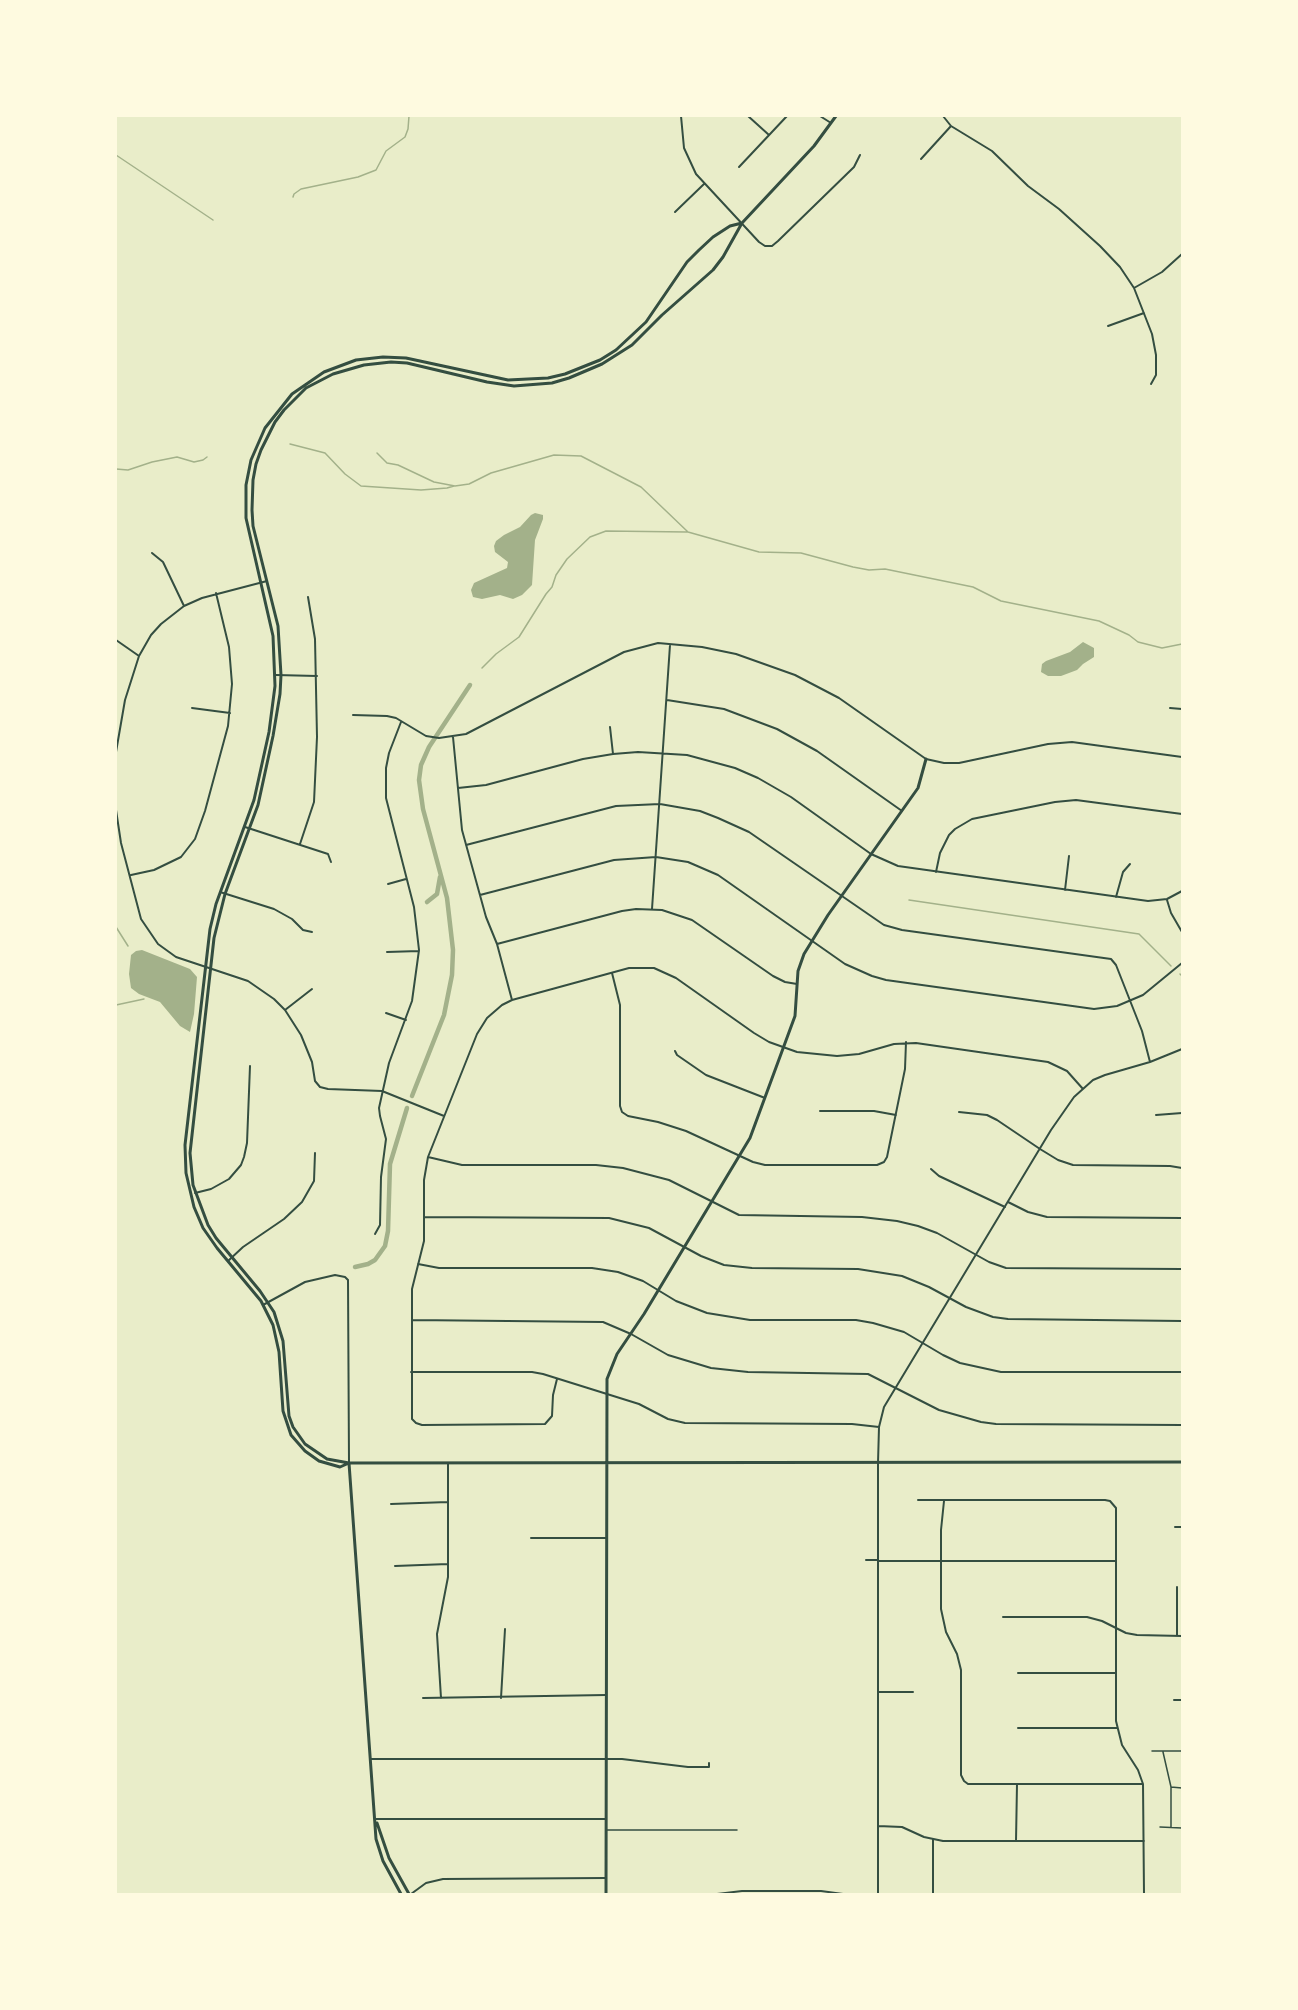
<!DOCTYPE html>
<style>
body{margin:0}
#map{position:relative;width:1298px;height:2010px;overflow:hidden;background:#e9edc9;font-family:"Source Sans 3",sans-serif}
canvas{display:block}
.frame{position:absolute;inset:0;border:117px solid #fefae0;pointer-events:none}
</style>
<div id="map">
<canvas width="1298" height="2010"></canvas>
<div class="frame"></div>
</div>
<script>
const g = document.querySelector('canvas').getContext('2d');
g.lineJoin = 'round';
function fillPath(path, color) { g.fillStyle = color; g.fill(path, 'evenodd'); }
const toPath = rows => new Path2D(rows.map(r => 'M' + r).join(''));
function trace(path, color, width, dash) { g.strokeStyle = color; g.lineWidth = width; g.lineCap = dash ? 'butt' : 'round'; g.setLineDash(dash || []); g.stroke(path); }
const water = toPath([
 [535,513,543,515,543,519,535,540,532,585,522,595,513,599,500,595,482,599,473,597,471,590,474,583,507,568,508,562,495,552,494,546,496,541,504,535,520,527,531,515],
 [1083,642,1094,648,1094,657,1083,664,1077,670,1061,676,1048,676,1041,672,1042,664,1046,661,1070,652],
 [142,950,190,969,197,977,194,1014,190,1032,180,1026,160,1002,139,994,131,988,129,974,131,955,136,951]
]);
const stream = toPath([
 [116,155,213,220],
 [293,197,294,194,301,189,358,177,376,170,386,151,405,137,408,129,409,116],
 [290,444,325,453,345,474,361,486,421,490,447,488,454,486],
 [377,453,387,463,398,465,434,482,455,486,469,484,491,473,554,455,581,456,641,487,688,532,759,552,801,553,853,567,869,570,885,569,973,587,1001,601,1099,621,1129,635,1138,642,1162,648,1182,644],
 [116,469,128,470,152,462,177,457,194,462,203,460,207,457],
 [482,668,496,654,519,637,546,594,552,587,556,575,567,559,590,537,606,531,687,532],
 [909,900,1139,934,1171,966],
 [116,927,128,946],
 [1180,974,1182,976],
 [116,1005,144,999]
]);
const canal = toPath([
 [427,902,437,894,440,877],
 [412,1096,444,1015,452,975,453,950,447,898,423,809,419,780,421,765,429,747,470,685],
 [355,1267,368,1264,375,1260,385,1246,388,1231,390,1164,407,1108]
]);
const service = toPath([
 [1152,1751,1182,1751],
 [1163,1752,1171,1787,1171,1827],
 [1171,1787,1182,1788],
 [1160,1827,1182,1828],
 [606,1830,737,1830]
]);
const minor = toPath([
 [681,116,684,148,696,174,759,242,765,246,772,246,778,241,854,167,860,155],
 [748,116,769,135],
 [820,116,831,123],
 [943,116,951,126,992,151,1028,186,1059,209,1100,246,1120,267,1134,288,1152,334,1156,355,1156,375,1151,384],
 [1182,116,1182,139],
 [921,159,951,126],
 [739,167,787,116],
 [675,212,704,184],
 [1134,288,1162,272,1182,254],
 [1108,326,1144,313],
 [152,553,163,562,184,606],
 [116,640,139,656],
 [276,675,317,676],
 [667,700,724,709,777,729,817,751,902,811],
 [192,708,230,713],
 [1170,708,1182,709],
 [353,715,387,716,396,718,426,736,439,738,466,734,624,652,658,643,702,647,736,654,795,675,839,698,926,759,944,763,959,763,1048,744,1072,742,1182,757],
 [610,727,613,754],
 [453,737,462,830,486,917,497,944,512,1000],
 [116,752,125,700,139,656,151,635,161,624,184,606,202,598,267,581],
 [458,788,486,785,583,759,613,754,638,752,687,755,735,768,758,778,791,797,871,854,898,866,1148,901,1167,899,1182,891],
 [116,810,121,843,141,919,158,944,176,957,248,981,274,999,285,1010,301,1035,312,1062,315,1081,320,1087,328,1089,382,1091,444,1116],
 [245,827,328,854,331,862],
 [300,844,314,802,317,737,315,639,308,597],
 [466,845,616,806,660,804,700,811,718,818,749,832,884,925,902,930,1111,959,1116,965,1142,1031,1150,1062],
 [936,872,940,853,949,835,955,829,972,819,1055,802,1076,800,1182,814],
 [131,875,154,870,181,857,195,839,205,811,228,726,232,684,229,647,216,593],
 [388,884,406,879],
 [1065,890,1069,856],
 [220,892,274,909,292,919,303,930,312,932],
 [480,895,614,860,656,857,688,862,718,875,845,964,872,976,886,980,1094,1009,1117,1006,1143,995,1182,963],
 [1116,897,1123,872,1130,864],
 [1167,900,1171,913,1182,932],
 [652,909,670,645],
 [497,944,622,911,636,909,662,910,692,920,773,976,785,982,797,984],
 [387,952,419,951],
 [612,973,620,1005,620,1106,622,1112,628,1116,658,1122,686,1131,753,1162,765,1165,877,1165,884,1162,887,1157,905,1069,906,1042],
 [285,1010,312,989],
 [386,1013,406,1020],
 [675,1051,677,1055,706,1075,765,1098],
 [820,1111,874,1111,896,1115],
 [959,1112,987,1115,997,1120,1040,1149,1058,1160,1073,1165,1170,1166,1182,1168],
 [1156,1115,1182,1113],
 [428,1157,462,1165,596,1165,623,1168,669,1180,739,1215,862,1217,897,1221,918,1226,937,1233,989,1262,1006,1268,1182,1269],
 [931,1169,939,1176,1005,1207],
 [195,1193,211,1189,229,1179,241,1165,244,1157,247,1143,250,1066],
 [1008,1202,1028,1212,1047,1217,1182,1218],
 [424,1217,609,1218,649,1228,701,1256,724,1265,752,1268,858,1269,902,1276,929,1287,966,1307,993,1317,1008,1319,1182,1321],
 [375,1234,380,1225,381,1177,386,1139,380,1116,379,1108,389,1063,412,1001,419,950,414,907,386,798,386,768,389,753,401,722],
 [228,1261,243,1247,284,1219,302,1202,314,1181,315,1153],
 [418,1264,439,1268,592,1268,618,1272,643,1281,676,1301,707,1313,750,1320,856,1320,873,1323,904,1332,943,1355,960,1363,1001,1372,1182,1372],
 [263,1305,305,1282,335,1275,345,1277,348,1280,349,1463],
 [412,1320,603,1322,631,1334,668,1355,711,1368,748,1372,868,1374,939,1410,981,1422,996,1424,1182,1425],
 [411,1372,532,1372,543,1374,639,1404,668,1419,685,1423,852,1424,879,1427],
 [557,1379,553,1395,552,1416,545,1424,422,1425,416,1423,412,1419,412,1289,424,1241,424,1180,428,1157,477,1034,487,1018,502,1005,512,1000,629,968,654,968,676,978,754,1033,769,1042,797,1052,837,1056,859,1054,894,1044,916,1043,1048,1062,1067,1071,1083,1089],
 [918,1500,1105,1500,1110,1501,1116,1508,1116,1721,1122,1745,1138,1770,1143,1784,1144,1894],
 [944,1501,941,1530,941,1609,946,1632,957,1654,961,1670,961,1775,964,1781,968,1784,1143,1784],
 [391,1504,448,1502],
 [1175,1527,1182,1527],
 [531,1538,606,1538],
 [866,1560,878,1560],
 [879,1561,1116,1561],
 [395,1566,448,1564],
 [1003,1617,1087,1617,1102,1621,1126,1633,1137,1635,1182,1636],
 [1177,1636,1177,1587],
 [1018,1673,1116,1673],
 [878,1692,913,1692],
 [423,1698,606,1695],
 [441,1698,437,1634,448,1577,448,1463],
 [501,1698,505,1629],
 [1174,1700,1182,1700],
 [1018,1728,1117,1728],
 [370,1759,622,1759,688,1767,709,1767,709,1763],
 [376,1819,606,1819],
 [878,1826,902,1827,924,1837,943,1841,1144,1841],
 [1016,1841,1017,1784],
 [411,1894,426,1883,443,1879,606,1878],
 [717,1894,742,1891,821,1891,843,1894],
 [878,1894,878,1463,879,1427,884,1407,1051,1130,1074,1097,1093,1080,1105,1075,1150,1062,1182,1049],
 [933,1894,933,1840]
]);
const tertiary = toPath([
 [836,116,814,146,742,223,723,257,713,270,662,315,632,345,602,364,569,378,552,383,514,386,487,382,407,363,391,362,364,365,333,374,306,388,284,410,275,422,261,450,256,464,253,480,252,510,253,526,278,626,281,675,280,694,273,736,258,805,225,894,214,938,190,1153,193,1185,208,1225,216,1238,260,1291,274,1312,283,1341,289,1416,293,1427,305,1444,327,1459,349,1463,1182,1462],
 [349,1463,340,1467,319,1461,305,1451,291,1435,283,1411,279,1352,273,1325,261,1301,217,1248,203,1228,194,1207,186,1173,185,1145,210,929,216,904,254,800,269,732,275,686,273,636,246,518,246,485,251,460,265,428,292,394,324,372,356,360,383,357,406,358,508,380,548,378,565,374,600,360,616,350,646,322,687,262,699,250,713,237,730,226,742,223],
 [349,1463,376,1839,383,1861,401,1894],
 [377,1823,389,1858,409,1894],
 [606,1894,607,1379,617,1354,644,1314,750,1138,795,1016,798,971,804,954,828,915,918,788,926,759]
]);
fillPath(water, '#a3b18a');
trace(stream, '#a3b18a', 1.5);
trace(canal, '#a3b18a', 4.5);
trace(service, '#344e41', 1.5);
trace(minor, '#344e41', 2);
trace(tertiary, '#344e41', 3);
</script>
